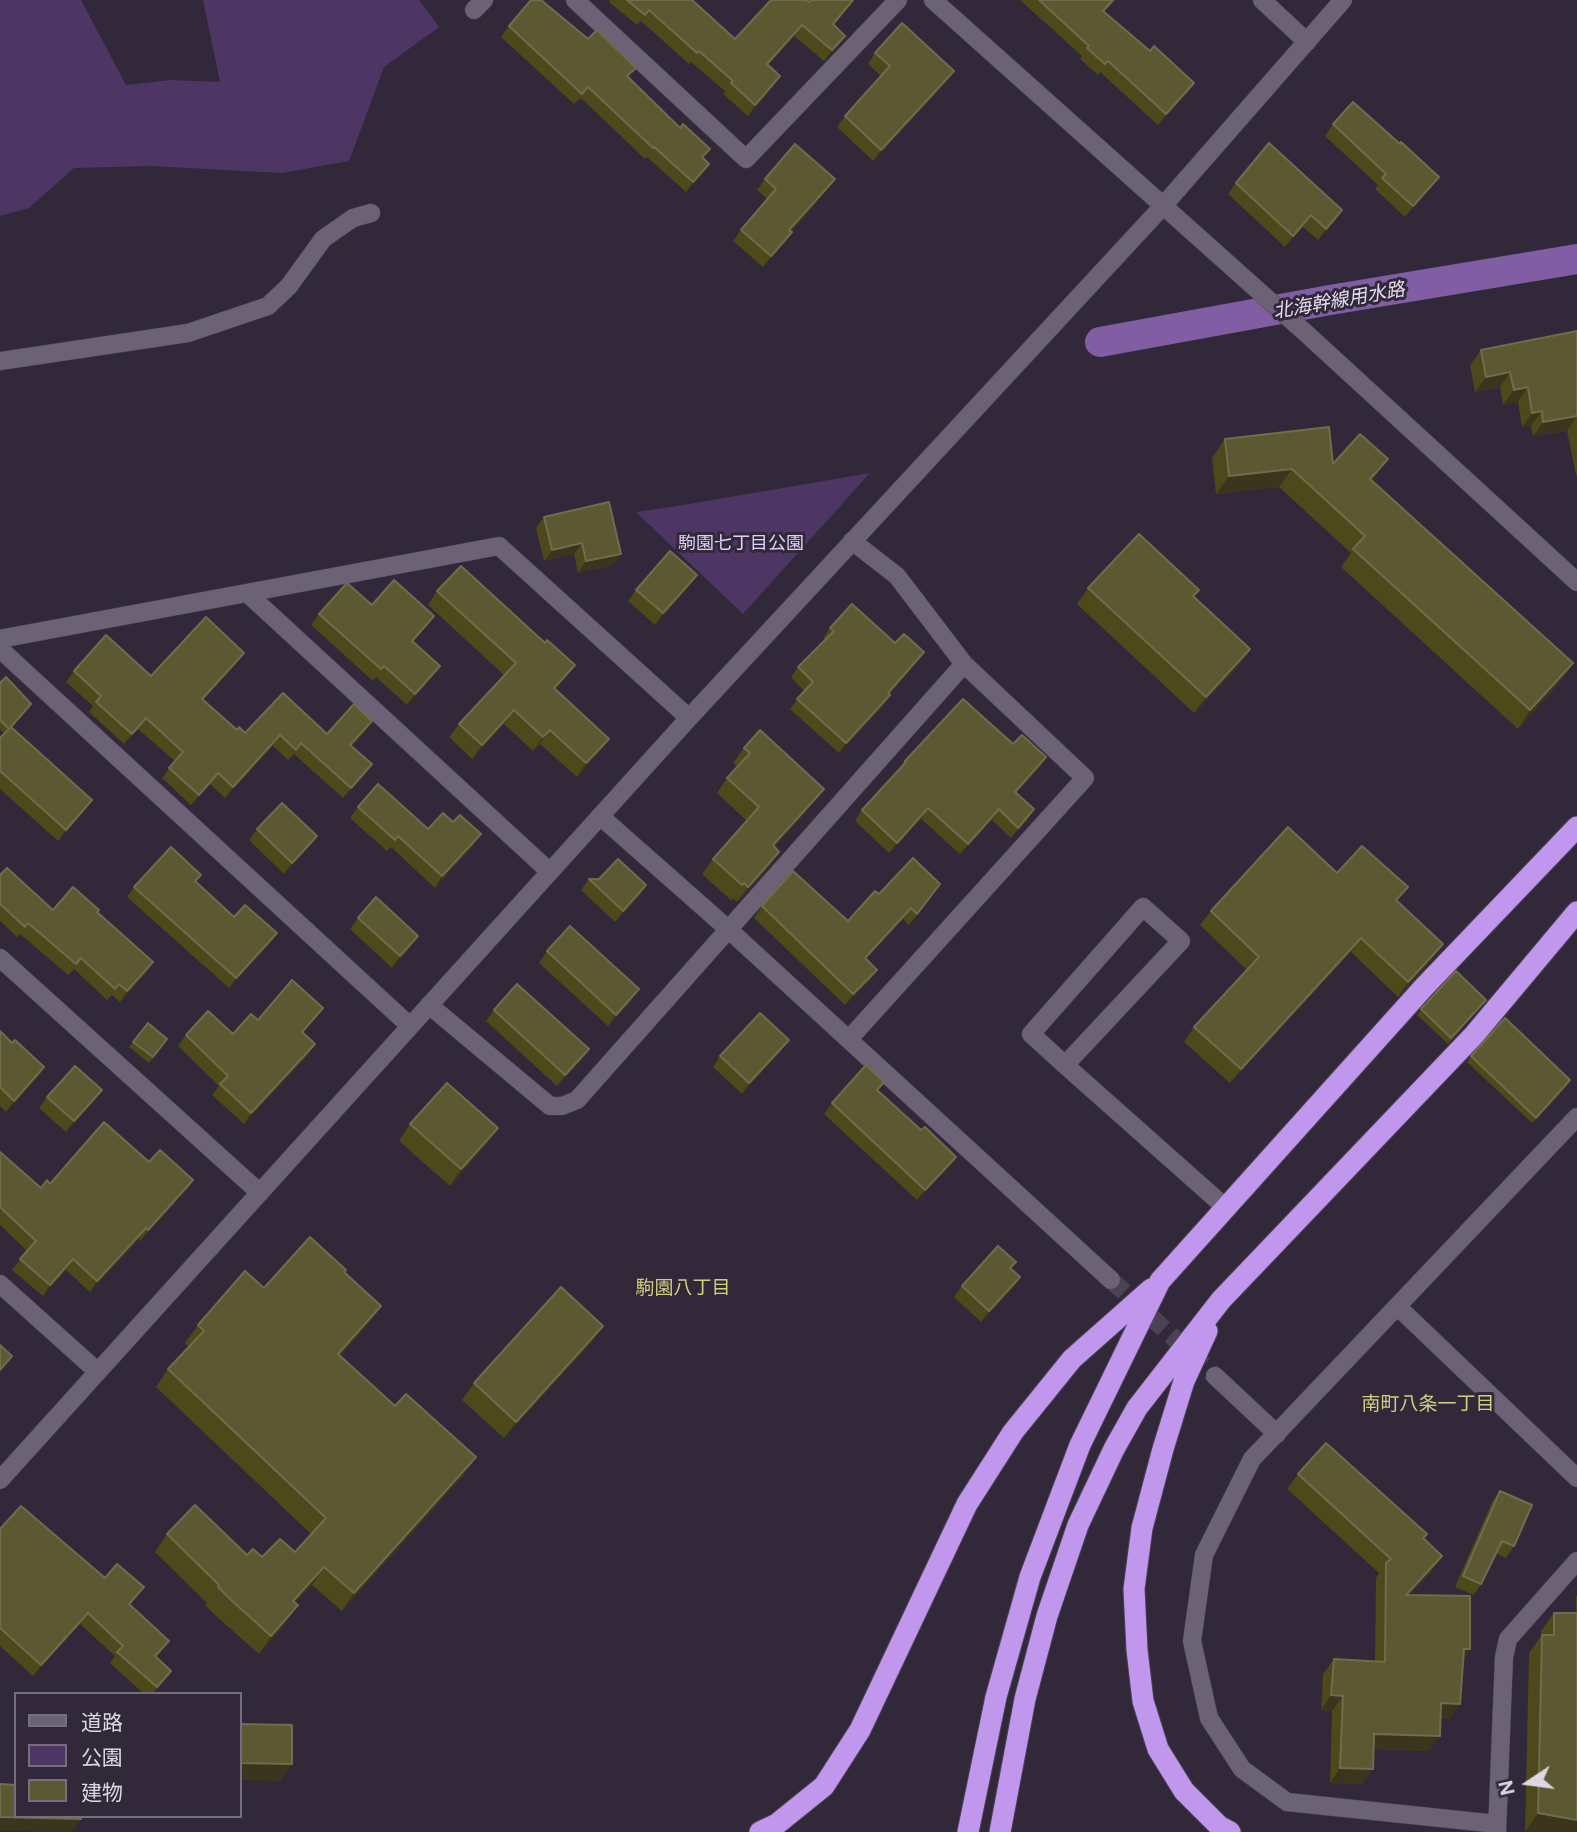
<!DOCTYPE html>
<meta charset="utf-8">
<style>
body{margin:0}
#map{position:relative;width:1577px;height:1832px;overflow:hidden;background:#31283a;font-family:Figtree,"Noto Sans JP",sans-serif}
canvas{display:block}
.legend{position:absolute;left:14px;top:1692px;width:228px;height:126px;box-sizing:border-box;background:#31283a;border:2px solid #756e7e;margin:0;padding:9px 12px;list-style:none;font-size:21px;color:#dcd7e3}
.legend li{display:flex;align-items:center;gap:14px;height:35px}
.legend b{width:35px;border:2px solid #756e7e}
.north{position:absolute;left:1493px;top:1748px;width:70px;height:70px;-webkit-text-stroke:5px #31283a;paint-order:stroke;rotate:257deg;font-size:19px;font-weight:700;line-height:28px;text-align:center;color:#dcd7e3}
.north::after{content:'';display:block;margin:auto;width:24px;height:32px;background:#dcd7e3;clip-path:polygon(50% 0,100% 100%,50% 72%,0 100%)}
</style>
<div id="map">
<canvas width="1577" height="1832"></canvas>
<ul class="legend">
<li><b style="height:9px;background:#6b6276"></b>道路</li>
<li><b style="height:19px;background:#4d3664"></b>公園</li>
<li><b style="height:19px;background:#5c5831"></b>建物</li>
</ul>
<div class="north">N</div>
</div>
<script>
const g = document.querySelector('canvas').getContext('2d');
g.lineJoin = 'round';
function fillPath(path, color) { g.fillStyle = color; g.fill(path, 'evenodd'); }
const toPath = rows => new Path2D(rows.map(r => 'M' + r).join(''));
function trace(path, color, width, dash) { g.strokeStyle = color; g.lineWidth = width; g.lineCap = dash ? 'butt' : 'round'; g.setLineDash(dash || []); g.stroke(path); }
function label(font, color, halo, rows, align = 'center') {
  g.font = font + ' Figtree,"Noto Sans JP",sans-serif'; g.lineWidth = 6; g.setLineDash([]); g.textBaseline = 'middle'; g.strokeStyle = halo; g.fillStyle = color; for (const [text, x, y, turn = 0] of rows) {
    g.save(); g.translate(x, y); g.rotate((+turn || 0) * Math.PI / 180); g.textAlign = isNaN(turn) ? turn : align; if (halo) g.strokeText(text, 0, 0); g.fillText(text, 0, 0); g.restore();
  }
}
const green = toPath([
 [0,0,81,0,126,85,171,80,220,82,203,0,419,0,439,27,384,67,349,161,282,173,152,166,74,168,29,208,0,216],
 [870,473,743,614,636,512,677,506]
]);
const canal = toPath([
 [1100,342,1330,300,1577,259]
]);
const minorTunnel = toPath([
 [1111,1280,1215,1376]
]);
const minor = toPath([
 [575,0,746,159,898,0],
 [933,0,1309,336,1577,582],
 [1262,0,1307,42],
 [474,10,484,0],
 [0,361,188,333,268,306,289,286,323,239,353,218,371,213],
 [247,593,550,872],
 [0,639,499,546,689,718],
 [0,649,410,1026],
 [600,816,728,929,1111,1280],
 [0,958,260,1193],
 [429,1005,550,1106,562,1106,577,1100,964,664],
 [849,1039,1085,778,964,664,897,576,852,541],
 [1065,1065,1031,1034,1143,907,1181,941,1065,1065,1226,1208],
 [0,1284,98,1372],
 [1398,1307,1577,1478],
 [1215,1376,1277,1434],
 [0,1480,689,718,1163,206,1343,0],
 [1497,1824,1287,1802,1242,1769,1209,1718,1192,1641,1204,1555,1252,1459,1577,1117],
 [1497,1832,1504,1657,1508,1639,1577,1561]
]);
const highway = toPath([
 [1207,1331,1184,1381,1163,1449,1142,1528,1134,1589,1137,1650,1143,1701,1158,1749,1184,1791,1219,1826,1230,1832],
 [760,1832,777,1824,824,1786,860,1730,967,1504,1013,1432,1072,1359,1151,1289],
 [968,1832,996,1697,1030,1577,1080,1445,1160,1281,1424,987,1577,827],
 [1000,1832,1025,1699,1047,1616,1078,1525,1114,1449,1137,1408,1221,1300,1474,1035,1577,912]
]);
const wall = toPath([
 [610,0,692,0,735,39,809,2,854,0,834,25,845,36,838,46,824,61,794,36,768,65,780,76,773,87,748,116,723,94,725,91,691,62,689,64,641,21,637,25,609,2],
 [1020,0,1116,0,1104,12,1187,93,1158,125,1100,72,1098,75,1080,59,1082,56],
 [509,26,629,78,680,128,710,149,703,158,709,164,702,174,686,192,647,157,645,159,581,98,574,104,501,37],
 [875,53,954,71,946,82,873,161,837,127,845,116,881,76,868,64],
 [1333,124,1400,144,1439,177,1431,188,1405,217,1375,189,1378,185,1325,136],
 [765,179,827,190,791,232,792,232,784,244,763,267,733,241,741,230,767,199,757,190],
 [1236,183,1342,210,1335,221,1318,240,1303,227,1285,247,1228,194],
 [1577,331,1577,475,1576,475,1567,431,1533,436,1531,426,1522,427,1518,402,1503,405,1500,387,1475,392,1470,365,1481,350],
 [1225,439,1333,464,1375,477,1372,481,1573,663,1560,682,1518,729,1341,567,1351,553,1279,487,1216,494,1212,458],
 [544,517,621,554,613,565,578,573,574,554,544,561,536,528],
 [689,586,655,625,628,601,636,590],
 [1088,588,1194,597,1250,649,1239,666,1194,713,1077,604],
 [437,591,565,679,555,690,609,739,599,752,577,777,540,744,533,751,504,724,472,759,449,737,459,724,504,675,428,605],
 [372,605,434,616,426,627,413,642,432,677,407,705,376,677,373,681,311,625,319,614],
 [830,628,895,643,917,662,889,694,883,706,839,753,790,709,804,691,791,677,798,667,825,640,823,639],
 [237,663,203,700,237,730,245,733,327,734,372,721,365,732,352,746,372,764,365,775,343,798,294,754,288,760,273,746,225,798,210,784,191,805,162,778,175,761,138,729,124,744,89,712,93,706,66,682,74,671,151,676],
 [0,683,27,709,11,727,92,800,84,811,58,841,0,789,0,738,4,734,0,729],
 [744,748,813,804,774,847,769,867,737,902,733,898,732,901,702,874,713,859,747,821,717,793,727,778,737,767,733,763],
 [905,761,1039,768,1016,793,1034,809,1027,820,1011,838,992,820,960,854,921,819,889,853,855,821,862,810,898,771],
 [358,807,428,829,473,846,435,888,391,847,387,851,350,818],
 [257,829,317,836,309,847,284,874,249,840],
 [1337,873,1398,902,1433,959,1398,997,1351,952,1230,1083,1184,1042,1194,1027,1247,970,1200,925,1211,911],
 [0,875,53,910,98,912,146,973,120,1002,112,995,107,1000,74,969,68,975,20,934,17,937,0,921],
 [589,879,646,885,639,896,615,922,581,890],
 [134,887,234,917,277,933,269,944,229,988,127,897],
 [933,895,909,925,903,919,866,959,877,970,869,981,845,1005,754,918,762,906,848,921],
 [358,918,410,947,392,968,350,929],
 [547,951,632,1000,608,1026,539,963],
 [1486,1000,1448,1044,1417,1015,1421,1009],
 [323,1008,303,1033,315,1044,308,1055,244,1124,212,1095,219,1086,178,1046,186,1035,233,1034,258,1020],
 [494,1010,589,1049,581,1060,557,1086,486,1021],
 [0,1031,12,1043,44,1067,37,1078,6,1112,0,1106],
 [167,1039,149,1063,129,1047,133,1042],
 [789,1040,781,1051,742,1094,713,1067,720,1056],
 [1471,1056,1566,1086,1532,1123,1467,1062],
 [102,1090,94,1101,66,1132,39,1108,47,1097],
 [878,1091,921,1130,949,1167,917,1200,824,1114,832,1103],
 [410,1124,486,1145,450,1186,399,1141],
 [0,1152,41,1188,50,1184,149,1162,193,1180,186,1191,140,1241,139,1239,90,1292,66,1270,43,1296,12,1270,27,1251,0,1225],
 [1016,1262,1011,1269,1020,1277,1013,1288,981,1322,954,1297,962,1286],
 [344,1273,381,1306,369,1323,340,1356,464,1475,342,1611,312,1585,295,1602,286,1623,259,1654,217,1617,205,1605,207,1603,155,1552,167,1534,247,1555,262,1557,295,1552,311,1534,156,1387,168,1369,189,1347,185,1343,198,1325,264,1288],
 [592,1342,504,1438,462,1400,474,1383],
 [1298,1474,1424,1538,1432,1571,1410,1595,1463,1658,1450,1719,1440,1718,1440,1736,1429,1751,1373,1749,1373,1769,1362,1784,1330,1783,1332,1711,1321,1710,1323,1674,1334,1659,1375,1662,1376,1578,1379,1573,1287,1489],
 [1500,1491,1514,1546,1506,1558,1496,1553,1481,1584,1474,1595,1455,1587,1492,1502],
 [0,1529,105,1578,144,1587,130,1605,161,1652,156,1657,171,1671,153,1694,144,1694,110,1663,115,1656,80,1624,33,1676,0,1646],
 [1577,1596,1577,1832,1525,1832,1529,1653,1541,1636,1541,1631,1554,1613,1576,1613,1576,1597]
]);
const shadedWall = toPath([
 [854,0,850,6,825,35,833,24],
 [1113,0,1116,0,1095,22,1103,11],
 [802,25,794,36,759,75,767,64],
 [845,36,838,46,824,61,832,50],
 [954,71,946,82,873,161,881,150],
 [780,76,773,87,748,116,755,105],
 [1194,83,1187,93,1158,125,1166,114],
 [709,164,702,174,686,192,693,182],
 [1439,177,1431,188,1405,217,1413,206],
 [835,179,827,190,782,242,789,230],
 [1342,210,1335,221,1318,240,1326,229],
 [1311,215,1303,227,1285,247,1293,236],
 [792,232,784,244,763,267,771,256],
 [1510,372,1500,387,1475,392,1486,377],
 [1528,387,1518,402,1503,405,1514,390],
 [1542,411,1531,426,1522,427,1532,413],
 [1577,416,1567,431,1533,436,1543,422],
 [1388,459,1375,477,1357,497,1370,479],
 [1292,469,1279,487,1216,494,1229,476],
 [582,543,574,554,544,561,552,550],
 [621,554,613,565,578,573,586,561],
 [697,575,689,586,655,625,663,613],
 [434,616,426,627,405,652,412,641],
 [1250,649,1239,666,1194,713,1206,697],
 [924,652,917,662,881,703,888,693],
 [244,653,237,663,194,709,202,699],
 [1573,663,1560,682,1518,729,1530,710],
 [575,665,565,679,544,702,554,688],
 [440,666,432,677,407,705,415,694],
 [890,695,883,706,839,753,846,743],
 [514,710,504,724,472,759,482,745],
 [146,718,138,729,124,744,132,734],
 [372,721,365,732,343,755,350,745],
 [550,730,540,744,533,751,543,737],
 [280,735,273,746,225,798,233,787],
 [609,739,599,752,577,777,586,763],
 [1046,757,1039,768,1007,802,1015,792],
 [372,764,365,775,343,798,351,788],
 [218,773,210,784,191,805,199,795],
 [824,789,813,804,762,861,773,845],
 [92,800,84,811,58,841,66,830],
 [928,808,921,819,889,853,897,843],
 [999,809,992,820,960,854,968,844],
 [1034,809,1027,820,1011,838,1018,828],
 [481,834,473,846,435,888,442,876],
 [317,836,309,847,284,874,292,863],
 [779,852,769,867,737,902,748,887],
 [646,885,639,896,615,922,623,911],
 [911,908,903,919,857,969,865,958],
 [277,933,269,944,229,988,236,978],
 [418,936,410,947,392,968,400,956],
 [1361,938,1351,952,1230,1083,1241,1069],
 [1443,944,1433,959,1398,997,1408,982],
 [153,962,146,973,120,1002,127,991],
 [877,970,869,981,845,1005,853,994],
 [639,989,632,1000,608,1026,616,1015],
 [323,1008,316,1018,294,1043,302,1032],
 [789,1040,781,1051,742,1094,749,1083],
 [315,1044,308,1055,244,1124,251,1113],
 [589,1049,581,1060,557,1086,565,1075],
 [44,1067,37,1078,6,1112,14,1101],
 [1570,1080,1566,1086,1532,1123,1536,1118],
 [102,1090,94,1101,66,1132,74,1121],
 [498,1128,486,1145,450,1186,461,1169],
 [956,1157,949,1167,917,1200,925,1190],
 [193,1180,186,1191,140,1241,148,1230],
 [146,1228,139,1239,90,1292,97,1281],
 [73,1259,66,1270,43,1296,50,1285],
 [1020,1277,1013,1288,981,1322,989,1311],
 [381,1306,369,1323,325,1372,338,1354],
 [603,1326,592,1342,504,1438,516,1422],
 [476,1457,464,1475,342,1611,354,1593],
 [1442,1556,1432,1571,1396,1610,1406,1595],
 [324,1567,312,1585,281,1618,293,1601],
 [298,1605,286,1623,259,1654,271,1636],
 [88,1613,80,1624,33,1676,41,1665],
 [169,1641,161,1652,147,1667,155,1656],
 [1464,1649,1470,1649,1460,1664],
 [171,1671,164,1682,152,1694,157,1687],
 [1331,1695,1343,1696,1332,1711,1321,1710],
 [1441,1703,1460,1704,1450,1719,1430,1718],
 [1374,1734,1440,1736,1429,1751,1363,1748],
 [240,1763,292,1764,280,1781,240,1780],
 [1340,1768,1373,1769,1362,1784,1330,1783],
 [1538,1813,1577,1820,1577,1832,1525,1832],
 [0,1817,81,1819,72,1832,0,1831]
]);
const building = toPath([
 [531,0,541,0,588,39,597,30,636,68,627,76,680,128,683,124,710,149,702,157,709,164,693,182,654,147,653,148,588,87,582,94,509,26,531,0],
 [627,0,692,0,735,39,771,0,806,0,809,2,811,0,853,0,833,24,845,36,832,50,802,25,767,64,780,76,755,105,731,83,733,81,699,51,697,53,649,10,645,15,627,0],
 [1039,0,1113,0,1103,11,1150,51,1154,46,1194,83,1166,114,1108,61,1105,64,1087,48,1089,46,1039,0],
 [902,23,954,71,881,150,845,116,890,66,875,53,902,23],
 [1353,102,1400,144,1401,142,1439,177,1413,206,1382,178,1386,174,1333,124,1353,102],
 [1269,143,1342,210,1326,229,1311,215,1293,236,1236,183,1269,143],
 [795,144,835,179,789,230,792,232,771,256,741,230,776,189,765,179,795,144],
 [1577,331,1577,416,1543,422,1542,411,1532,413,1528,387,1514,390,1510,372,1486,377,1481,350,1577,331],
 [1329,427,1333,464,1360,434,1388,459,1370,479,1573,663,1530,710,1353,549,1365,536,1292,469,1229,476,1225,439,1329,427],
 [609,502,621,554,586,561,582,543,552,550,544,517,609,502],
 [1139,534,1199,590,1193,596,1250,649,1206,697,1088,588,1139,534],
 [670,551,697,575,663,613,636,590,670,551],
 [461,566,545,643,547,640,575,665,554,688,609,739,586,763,550,730,543,737,514,710,482,745,459,724,516,663,437,591,461,566],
 [394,580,434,616,412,641,440,666,415,694,384,666,381,669,319,614,347,583,372,605,394,580],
 [852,604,895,643,904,634,924,652,888,693,890,695,846,743,797,699,813,682,798,667,834,631,830,628,852,604],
 [206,617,244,653,202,699,237,730,239,727,245,733,283,693,327,734,354,704,372,721,350,745,372,764,351,788,301,743,296,750,280,735,233,787,218,773,199,795,169,768,183,752,146,718,132,734,96,702,101,696,74,671,106,635,151,676,206,617],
 [6,677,31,704,9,729,0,720,0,683,6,677],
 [963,699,1013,744,1022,735,1046,757,1015,792,1034,809,1018,828,999,809,968,844,928,808,897,843,862,810,906,762,905,761,963,699],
 [11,727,92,800,66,830,0,771,0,738,11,727],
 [760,730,824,789,773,845,779,852,748,887,744,883,742,885,713,859,759,807,727,778,750,753,744,748,760,730],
 [378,784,428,829,443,813,453,822,460,815,481,834,442,876,398,836,395,840,358,807,378,784],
 [282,803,317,836,292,863,257,829,282,803],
 [1288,827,1337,873,1362,846,1408,887,1396,900,1443,944,1408,982,1361,938,1241,1069,1194,1027,1259,957,1211,911,1288,827],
 [171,847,201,875,195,881,234,917,245,905,277,933,236,978,134,887,171,847],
 [913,858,940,884,917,914,911,908,865,958,877,970,853,994,762,906,793,871,848,921,875,891,879,894,913,858],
 [618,859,646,885,623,911,589,879,599,879,618,859],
 [7,868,53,910,73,887,99,910,97,912,153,962,127,991,119,984,115,989,81,958,76,964,28,923,25,927,0,904,0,875,7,868],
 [376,897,418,936,400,956,358,918,376,897],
 [570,926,639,989,616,1015,547,951,570,926],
 [1456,971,1486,1000,1451,1038,1421,1009,1456,971],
 [292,980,323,1008,302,1032,315,1044,251,1113,220,1084,228,1076,186,1035,208,1011,233,1034,251,1014,258,1020,292,980],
 [517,984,589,1049,565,1075,494,1010,517,984],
 [760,1013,789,1040,749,1083,720,1056,760,1013],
 [1505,1018,1570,1080,1536,1118,1471,1056,1505,1018],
 [148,1023,167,1039,153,1057,133,1042,148,1023],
 [0,1031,12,1043,15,1040,44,1067,14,1101,0,1087,0,1031],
 [866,1065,884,1082,877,1090,921,1130,925,1127,956,1157,925,1190,832,1103,866,1065],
 [75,1066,102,1090,74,1121,47,1097,75,1066],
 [447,1083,498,1128,461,1169,410,1124,447,1083],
 [104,1122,149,1162,160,1150,193,1180,148,1230,146,1228,97,1281,73,1259,50,1285,20,1259,36,1241,0,1207,0,1152,41,1188,47,1180,50,1184,104,1122],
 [310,1237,346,1270,344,1272,381,1306,338,1354,395,1406,406,1394,476,1457,354,1593,324,1567,293,1601,298,1605,271,1636,230,1599,218,1587,219,1585,167,1534,195,1505,247,1555,253,1549,262,1557,280,1539,295,1552,326,1518,168,1369,204,1331,198,1325,245,1271,264,1288,310,1237],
 [998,1246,1016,1262,1010,1268,1020,1277,989,1311,962,1286,998,1246],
 [561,1287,603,1326,516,1422,474,1383,561,1287],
 [0,1345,12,1356,0,1370,0,1345],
 [1326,1443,1427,1534,1423,1538,1442,1556,1406,1595,1470,1596,1470,1649,1464,1649,1460,1704,1441,1703,1440,1736,1374,1734,1373,1769,1340,1768,1343,1696,1331,1695,1334,1659,1385,1662,1386,1563,1391,1559,1298,1474,1326,1443],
 [1500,1491,1532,1505,1514,1546,1502,1541,1481,1584,1463,1576,1500,1491],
 [21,1506,105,1578,117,1564,144,1587,129,1604,169,1641,155,1656,171,1671,157,1687,117,1652,123,1646,88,1613,41,1665,0,1628,0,1529,21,1506],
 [1554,1613,1577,1613,1577,1820,1538,1813,1542,1635,1554,1635,1554,1613],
 [240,1724,292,1725,292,1764,240,1763,240,1724],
 [0,1784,16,1785,16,1816,81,1816,81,1819,0,1817,0,1784]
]);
const parkNames = [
 ["駒園七丁目公園",741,544]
];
const waterNames = [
 ["北海幹線用水路",1339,301,-10]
];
const neighbourhoodNames = [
 ["駒園八丁目",683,1288],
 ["南町八条一丁目",1428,1404]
];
fillPath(green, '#4d3664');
trace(canal, '#815ea4', 30);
trace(minorTunnel, '#4b4253', 18, [18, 9]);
trace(minor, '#4c4453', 19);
trace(highway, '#4c4453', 23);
trace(minor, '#6b6276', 18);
trace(highway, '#c197ed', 21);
fillPath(wall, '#4d491b');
fillPath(shadedWall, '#3b351e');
fillPath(building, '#5c5831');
trace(building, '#706c4c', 2);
label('18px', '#e1cff6', '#31283a', parkNames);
label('italic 19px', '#e5dcf0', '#31283a', waterNames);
label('19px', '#d2cd7f', '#31283a', neighbourhoodNames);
</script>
